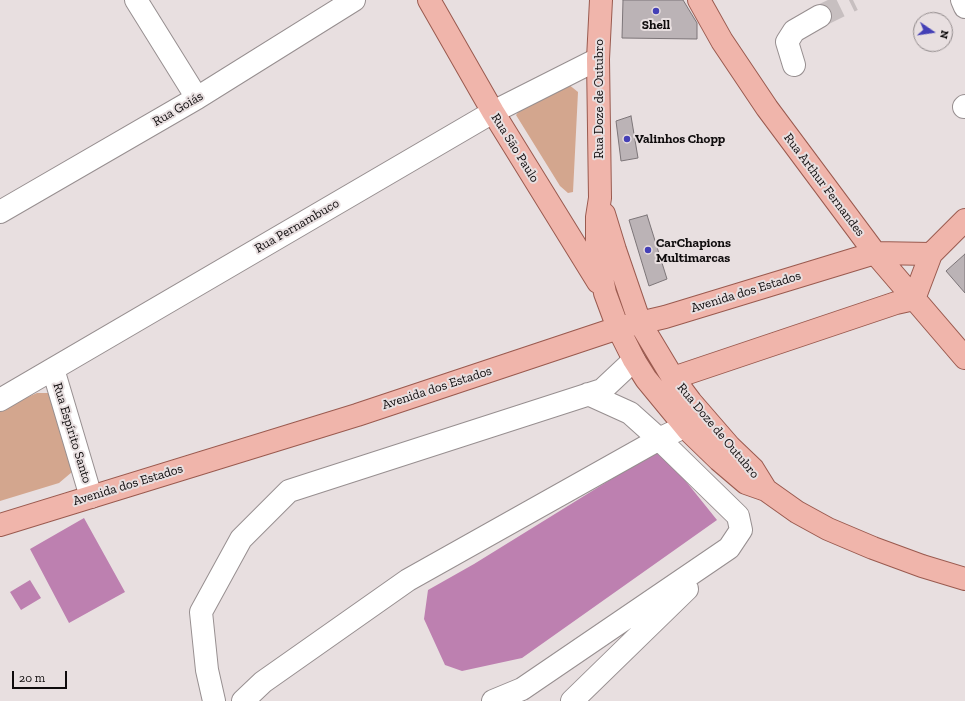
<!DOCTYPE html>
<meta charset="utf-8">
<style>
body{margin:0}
#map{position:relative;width:965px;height:701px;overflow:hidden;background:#e8dfe0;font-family:"Zilla Slab",serif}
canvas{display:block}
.north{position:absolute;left:913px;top:12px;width:40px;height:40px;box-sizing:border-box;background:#e8dfe0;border:1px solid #918a8b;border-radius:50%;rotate:103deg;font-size:11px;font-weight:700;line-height:16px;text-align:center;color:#0e0b0c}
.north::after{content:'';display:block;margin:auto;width:14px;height:18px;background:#4440b6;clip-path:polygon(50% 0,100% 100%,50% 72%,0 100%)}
.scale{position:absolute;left:12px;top:671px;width:55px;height:18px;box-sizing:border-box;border:2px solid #0e0b0c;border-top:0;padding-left:5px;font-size:12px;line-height:14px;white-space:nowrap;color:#0e0b0c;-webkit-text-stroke:3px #e8dfe0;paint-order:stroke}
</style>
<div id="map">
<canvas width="965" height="701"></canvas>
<div class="north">N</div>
<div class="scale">20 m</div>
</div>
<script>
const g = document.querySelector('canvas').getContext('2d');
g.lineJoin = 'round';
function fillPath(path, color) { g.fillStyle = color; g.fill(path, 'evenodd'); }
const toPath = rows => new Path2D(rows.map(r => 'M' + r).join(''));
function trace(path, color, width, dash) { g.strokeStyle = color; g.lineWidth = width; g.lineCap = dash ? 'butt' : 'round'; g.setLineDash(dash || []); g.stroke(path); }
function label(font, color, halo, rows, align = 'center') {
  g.font = font + ' "Zilla Slab",serif'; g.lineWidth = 4; g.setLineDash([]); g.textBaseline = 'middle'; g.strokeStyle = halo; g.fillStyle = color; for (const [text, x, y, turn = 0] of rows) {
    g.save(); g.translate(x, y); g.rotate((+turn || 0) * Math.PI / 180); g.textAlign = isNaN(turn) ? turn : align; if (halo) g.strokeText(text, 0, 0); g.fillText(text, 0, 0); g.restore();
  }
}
const green = toPath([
 [568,84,578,92,573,192,568,193,560,186,516,115,521,109],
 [37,393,50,393,72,472,59,483,0,501,0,409]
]);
const water = toPath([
 [660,449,717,520,522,658,462,671,445,665,424,619,428,590,474,564],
 [84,518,125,592,69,623,30,549],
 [30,580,41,598,21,610,10,592]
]);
const building = toPath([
 [623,0,683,0,697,23,697,39,622,38,623,0],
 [631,116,638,158,621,161,616,121,631,116],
 [647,215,667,279,649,286,629,220,647,215],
 [965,254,965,293,946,271,965,254]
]);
const minorTunnel = toPath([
 [820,16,853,0]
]);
const minor = toPath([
 [136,0,197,98],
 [962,0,965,7],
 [794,65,787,42,794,31,820,16],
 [964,107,965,106],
 [0,212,197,98,354,0],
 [53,369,91,497],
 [0,400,493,112,598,59],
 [214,701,207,670,201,612,241,539,289,491,602,390,634,360],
 [243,701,263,682,408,580,663,437,684,427],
 [493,701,522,689,729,548,741,530,738,516,659,439,630,413,588,394],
 [572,701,687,589]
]);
const major = toPath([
 [429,0,493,112,598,282],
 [601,0,598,59,600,198,597,217,597,252,605,293,618,328,634,360,646,379,688,430,719,460,746,483,766,490,797,512,828,529,873,548,922,566,965,579],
 [699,0,722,41,767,108,875,253,965,358],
 [604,214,615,250,640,323,673,378,691,402,730,447,753,469,766,490],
 [673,378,896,303,914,299,931,254,965,220],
 [0,525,357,415,618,328,665,317,875,253,931,254]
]);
const markers = [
 [656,11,4,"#4440b6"],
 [627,139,4,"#4440b6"],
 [648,250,4,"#4440b6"]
];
const poiNames = [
 ["Shell",656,25,"center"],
 ["Valinhos Chopp",635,139],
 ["CarChapions",656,243],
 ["Multimarcas",656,258]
];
const streetNames = [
 ["Rua Doze de Outubro",599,99,-90],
 ["Rua Goiás",178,109,-30],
 ["Rua São Paulo",515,148,58],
 ["Rua Arthur Fernandes",824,185,53],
 ["Rua Pernambuco",297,226,-30],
 ["Avenida dos Estados",746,292,-17],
 ["Avenida dos Estados",437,388,-18],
 ["Rua Doze de Outubro",718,431,50],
 ["Rua Espírito Santo",72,433,73],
 ["Avenida dos Estados",128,485,-17]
];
fillPath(green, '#d3a68e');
fillPath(water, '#bd80b0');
fillPath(building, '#bbb3b6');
trace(building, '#7c7578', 1);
trace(minorTunnel, '#c7bfc0', 22, [22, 11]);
trace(minor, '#978f90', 24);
trace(major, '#9a5a4f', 24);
trace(minor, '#fff', 22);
trace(major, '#f0b5ab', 22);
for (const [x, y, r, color] of markers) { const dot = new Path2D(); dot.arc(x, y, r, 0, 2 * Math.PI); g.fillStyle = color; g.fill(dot); trace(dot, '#e8dfe0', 1.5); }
label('bold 13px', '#0e0b0c', '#e8dfe0', poiNames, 'left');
label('13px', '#0e0b0c', '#e8dfe0', streetNames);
</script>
